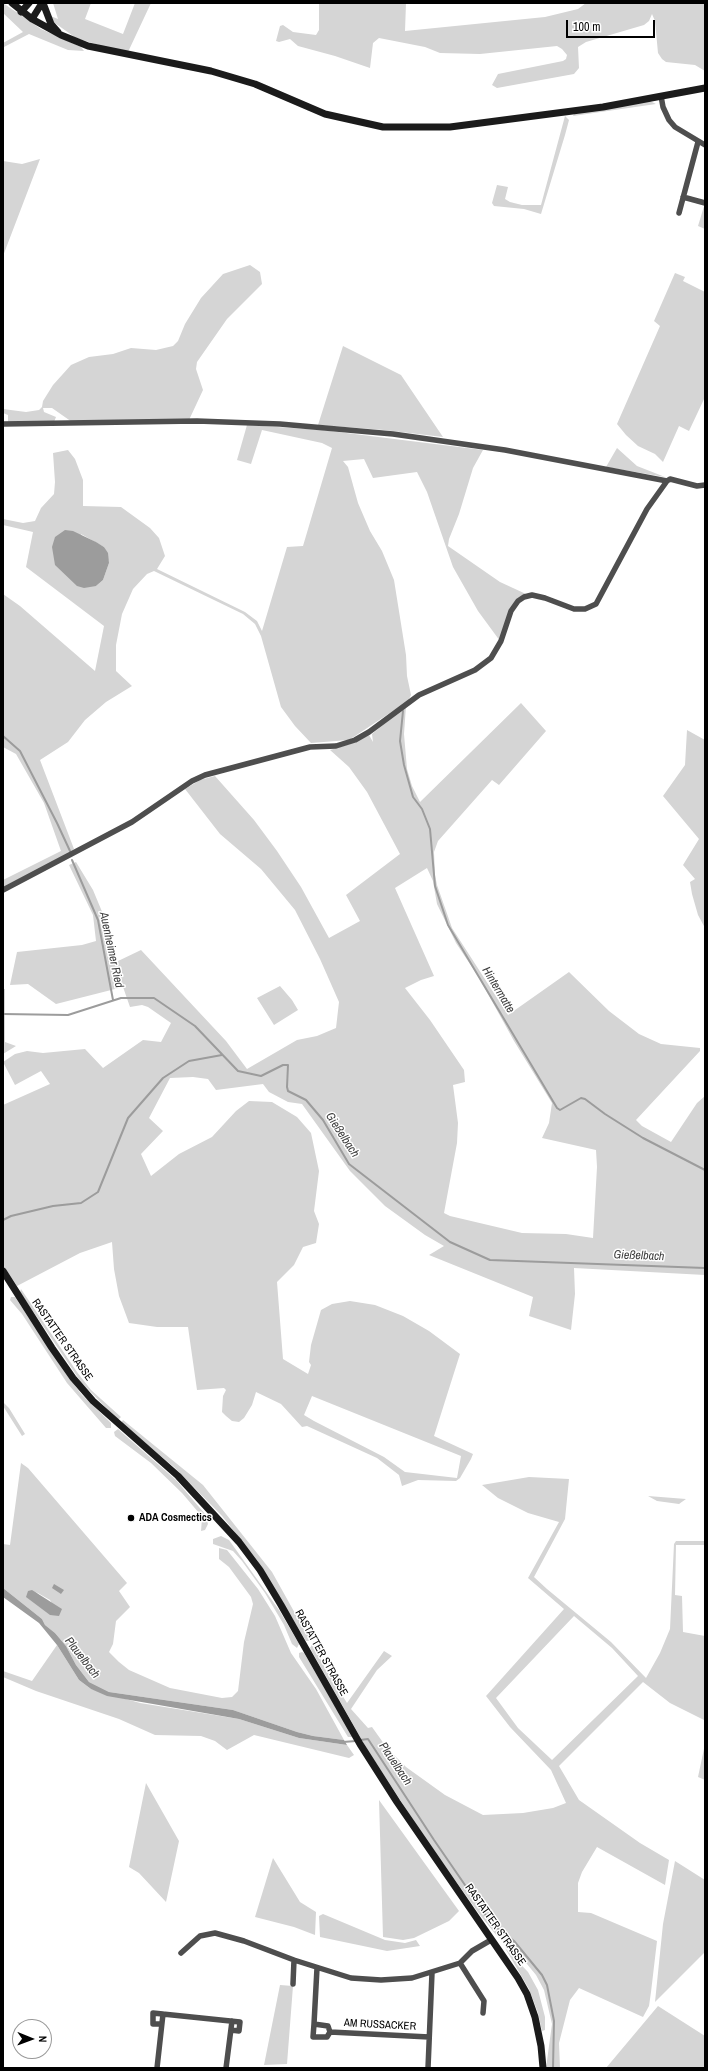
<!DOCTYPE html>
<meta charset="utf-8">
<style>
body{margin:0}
#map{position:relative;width:708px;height:2071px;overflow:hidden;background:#fff;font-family:"Archivo Narrow",sans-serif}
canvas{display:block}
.frame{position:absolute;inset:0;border:4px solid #000;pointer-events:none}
.north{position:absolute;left:12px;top:2019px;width:40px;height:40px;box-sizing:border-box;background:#fff;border:1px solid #999;border-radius:50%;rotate:91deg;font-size:11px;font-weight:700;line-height:16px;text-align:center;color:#000}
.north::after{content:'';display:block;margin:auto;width:14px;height:18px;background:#000;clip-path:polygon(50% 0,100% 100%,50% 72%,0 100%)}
.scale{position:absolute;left:566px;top:20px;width:89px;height:18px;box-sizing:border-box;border:2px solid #000;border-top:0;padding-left:5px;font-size:12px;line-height:14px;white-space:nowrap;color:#000;-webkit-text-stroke:3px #fff;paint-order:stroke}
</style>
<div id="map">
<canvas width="708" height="2071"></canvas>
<div class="frame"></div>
<div class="north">N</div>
<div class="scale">100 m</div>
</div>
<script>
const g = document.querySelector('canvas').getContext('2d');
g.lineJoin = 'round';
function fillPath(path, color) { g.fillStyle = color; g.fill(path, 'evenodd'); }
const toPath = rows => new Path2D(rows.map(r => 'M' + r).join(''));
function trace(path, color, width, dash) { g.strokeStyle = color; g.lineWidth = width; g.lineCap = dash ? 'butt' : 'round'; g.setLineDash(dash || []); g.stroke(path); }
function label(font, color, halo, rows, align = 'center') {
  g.font = font + ' "Archivo Narrow",sans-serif'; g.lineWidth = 3; g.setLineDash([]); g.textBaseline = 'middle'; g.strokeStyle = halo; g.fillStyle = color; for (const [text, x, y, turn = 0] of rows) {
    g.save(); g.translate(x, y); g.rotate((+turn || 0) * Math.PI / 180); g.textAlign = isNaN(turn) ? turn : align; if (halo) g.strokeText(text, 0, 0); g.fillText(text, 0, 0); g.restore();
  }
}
const green = toPath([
 [3,3,41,29,81,47,84,51,68,50,29,34,4,47,3,50,3,43,23,32,3,13],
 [53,3,91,3,85,19,123,34,135,3,151,3,128,52,102,46,76,38,52,21,48,15,58,19],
 [319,3,406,3,405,31,545,17,578,9,586,3,705,3,705,71,695,65,666,62,662,59,658,53,655,21,652,14,649,21,644,25,586,42,578,47,579,68,574,74,497,88,492,85,498,74,563,61,566,59,567,55,562,49,557,46,480,54,440,53,425,47,379,38,373,43,370,68,335,56,298,46,290,39,279,42,276,41,280,26,283,25,293,32,316,35,319,30],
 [650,101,656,104,573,116,574,114],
 [565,116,569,120,565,135,541,214,524,209,494,206,492,203,497,185,508,187,505,199,510,202,522,205,541,205],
 [40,159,3,256,3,161,22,164],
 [705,203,705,229,698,226],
 [250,265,260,272,262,284,227,319,197,362,196,369,203,390,189,420,72,422,52,408,43,408,44,412,56,417,54,422,8,422,8,415,3,413,3,409,26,412,39,410,42,407,43,401,53,385,71,365,89,357,113,354,131,348,156,350,173,346,178,341,185,324,201,298,223,274],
 [675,273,685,277,683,281,705,292,705,397,689,431,679,426,663,462,655,454,638,446,626,435,617,424,660,326,654,321],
 [343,346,401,375,443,437,384,430,318,425],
 [247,425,322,430,483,450,473,468,459,514,449,539,448,546,500,582,526,594,517,599,500,641,478,611,453,567,427,492,417,472,373,478,364,459,343,461,348,467,358,503,370,531,382,551,394,580,406,655,407,676,411,695,408,701,349,740,311,743,295,726,281,707,261,636,255,624,243,614,154,571,147,574,133,589,122,614,116,645,116,671,132,686,106,702,85,720,68,742,40,760,74,849,64,856,3,887,3,880,61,851,44,803,16,754,3,747,3,594,20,606,95,671,104,626,26,567,33,532,3,525,3,519,23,523,35,521,41,508,54,494,55,482,53,453,68,450,75,459,83,480,83,506,121,507,150,528,159,538,165,556,157,569,245,612,257,621,262,631,287,547,303,546,332,448,322,443,262,430,251,464,237,460],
 [81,534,104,547,109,563,103,580,96,586],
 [617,448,637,466,665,477,606,467],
 [521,703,546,731,499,785,492,780,438,841,434,852,435,875,437,885,452,928,508,1015,569,972,609,1011,639,1034,661,1044,700,1048,700,1051,636,1120,642,1126,671,1142,697,1103,705,1096,705,1275,574,1268,575,1294,571,1330,529,1316,533,1297,429,1255,444,1246,425,1235,385,1206,350,1171,302,1104,288,1102,269,1092,263,1084,216,1090,208,1079,193,1077,170,1078,149,1118,163,1131,141,1154,151,1176,179,1154,212,1137,236,1111,249,1101,272,1102,297,1117,311,1133,319,1171,314,1211,319,1224,316,1243,303,1247,294,1265,277,1282,283,1359,308,1374,311,1365,309,1362,311,1345,321,1310,332,1304,350,1301,375,1305,403,1316,429,1331,460,1354,434,1436,473,1454,471,1459,460,1478,456,1481,418,1480,402,1486,399,1475,377,1458,307,1426,302,1427,281,1404,256,1392,252,1405,244,1418,239,1422,232,1421,226,1416,222,1412,223,1396,226,1390,224,1388,197,1390,188,1327,157,1327,129,1323,119,1296,114,1269,112,1242,80,1253,17,1286,3,1265,3,1105,50,1084,41,1071,15,1085,3,1062,15,1054,27,1051,43,1053,85,1049,103,1068,143,1040,161,1042,171,1023,148,1007,142,1005,130,1007,123,987,56,1004,28,984,10,985,17,952,82,945,96,941,93,915,69,865,76,862,93,890,103,914,111,960,116,962,141,950,226,1041,247,1069,297,1040,317,1036,336,1028,339,1002,320,959,295,910,261,869,220,834,185,789,200,780,215,776,254,820,277,851,301,887,329,938,360,921,346,895,400,854,367,792,349,767,330,750,350,744,369,735,373,742,372,734,406,706,404,734,407,769,412,786,420,802],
 [427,868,433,881,437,904,456,943,478,976,514,1041,552,1103,549,1123,542,1138,596,1150,597,1167,593,1238,566,1234,522,1233,450,1216,444,1213,457,1143,458,1123,453,1085,465,1082,464,1070,430,1020,405,988,421,980,434,976,395,888],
 [312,1396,461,1456,457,1478,405,1472,384,1457,314,1421,304,1415],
 [687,730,705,740,705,928,698,915,692,894,690,882,695,879,683,865,699,839,663,796,685,765],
 [280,986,292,1000,298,1010,274,1025,257,998],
 [3,989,5,989,5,1042,16,1046,3,1054],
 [21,1289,77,1372,91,1390,121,1417,118,1420,81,1382,20,1292],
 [11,1297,15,1297,66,1374,82,1395,111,1423,111,1428,106,1428,67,1383,22,1314,10,1300],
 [3,1402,9,1408,25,1434,22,1436,3,1406],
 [123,1420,203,1485,272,1572,306,1633,309,1636,314,1635,309,1641,306,1641,257,1560,222,1516,174,1467,121,1423],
 [118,1429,176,1480,205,1514,208,1524,205,1530,201,1531,202,1518,199,1513,182,1493,151,1463,115,1436,114,1432],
 [21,1463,28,1468,127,1583,119,1591,130,1607,116,1621,113,1644,109,1652,119,1662,129,1670,170,1688,222,1698,232,1697,238,1691,244,1642,253,1604,251,1597,229,1567,219,1559,219,1548,227,1550,258,1589,275,1616,291,1653,316,1689,344,1740,313,1736,297,1732,233,1710,109,1692,89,1682,76,1665,66,1646,55,1633,45,1625,42,1619,3,1588,3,1544,10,1545],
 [36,1592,50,1600,59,1616],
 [529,1477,569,1479,565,1519,534,1577,547,1589,611,1642,646,1678,660,1653,670,1629,674,1544,676,1541,705,1541,705,1545,676,1545,675,1595,682,1596,683,1632,705,1636,704,1720,670,1703,643,1682,559,1766,579,1800,640,1843,669,1860,665,1885,597,1847,582,1872,578,1883,578,1912,591,1913,657,1941,651,1992,649,2006,643,2017,579,1988,570,2000,559,2043,560,2068,546,2068,552,2024,544,1990,536,1975,513,1947,497,1936,480,1915,425,1838,367,1749,310,1648,314,1641,321,1661,347,1703,384,1651,392,1656,377,1670,351,1709,368,1728,372,1727,387,1748,406,1767,445,1795,483,1815,523,1813,553,1808,566,1803,551,1770,510,1727,486,1696,564,1609,528,1578,559,1522,528,1513,498,1498,482,1485],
 [574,1616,612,1648,638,1676,552,1760,518,1728,496,1698],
 [648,1496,686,1499,679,1504,657,1501],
 [221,1536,229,1540,279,1610,299,1644,297,1648,292,1644,284,1625,265,1593,242,1561,233,1551,213,1544,213,1539],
 [57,1645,79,1680,91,1689,140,1703,239,1719,299,1738,347,1745,354,1755,349,1758,254,1735,227,1750,215,1741,201,1736,155,1735,119,1719,36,1691,3,1677,3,1671,32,1681],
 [302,1652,304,1653,353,1737,348,1737,299,1657,299,1653],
 [705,1744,705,1780,698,1777],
 [146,1783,179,1841,166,1902,139,1873,129,1867],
 [379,1800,459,1911,449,1921,414,1938,403,1940,383,1937],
 [273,1858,300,1902,316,1912,315,1935,294,1927,255,1917],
 [675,1861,705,1880,705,1952,655,2002,663,1924],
 [323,1914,385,1940,405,1943,416,1940,420,1946,387,1951,320,1937,319,1916],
 [505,1948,528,1972,538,1990,545,2017,545,2030,542,2031,538,2013,529,1989],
 [280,1985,293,1986,287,2064,264,2065],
 [658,2006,705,2036,705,2068,606,2068]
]);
const water = toPath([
 [65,530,73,531,96,542,104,547,108,553,109,563,103,580,96,586,84,588,77,586,55,565,52,547,55,537],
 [54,1584,64,1590,61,1594,52,1588],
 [3,1588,42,1619,45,1625,55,1633,66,1646,76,1665,89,1682,109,1692,233,1710,297,1732,313,1736,344,1740,347,1745,299,1738,239,1719,107,1696,91,1689,79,1680,57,1645,39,1623,3,1597],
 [32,1590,62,1609,59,1616,50,1615,26,1597,28,1591]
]);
const stream = toPath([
 [403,711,400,741,404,765,413,797,422,809,430,829,435,886,448,925,557,1108,560,1110,581,1098,585,1099,605,1114,643,1138,705,1170],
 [3,736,20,751,57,823,70,851],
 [72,860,98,920,113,1000],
 [3,1014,68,1015,121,998,154,998,195,1026,238,1071,261,1076,283,1065,288,1065,287,1087,288,1091,306,1100,323,1120,349,1164,450,1242,490,1260,705,1268],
 [3,1220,11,1216,53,1206,81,1203,98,1192,128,1118,163,1078,189,1061,222,1055],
 [360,1740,368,1739,434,1840,487,1917,497,1928,514,1941,542,1975,547,1985,554,2021,553,2068],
 [343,1742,356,1741]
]);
const street = toPath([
 [661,96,663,107,669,120,675,127,705,145],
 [683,197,705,203],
 [679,213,698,142],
 [3,424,197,421,280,424,393,434,505,450,667,481,670,479,697,486,705,485],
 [3,890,132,822,192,781,205,775,310,747,336,746,355,740,369,732,419,695,475,670,491,658,501,641,511,611,518,601,524,597,532,595,545,598,574,609,585,609,596,604,647,509,667,481],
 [181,1953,200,1936,215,1933,244,1941,294,1960],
 [460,1963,484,2001,483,2013],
 [293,1984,294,1960,351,1978,381,1980,412,1978,460,1963,472,1951,491,1940],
 [161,2024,153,2024,153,2013,240,2022,239,2031,231,2030],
 [314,2024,317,1968],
 [330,2032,328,2026,314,2024,313,2037,327,2037,330,2032,429,2037],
 [157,2068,163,2014],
 [226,2068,232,2021],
 [428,2068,432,1973]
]);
const secondary = toPath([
 [12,3,32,19,61,35,88,46,211,71,255,84,325,114,383,127,450,127,603,107,705,88],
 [43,3,51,24,58,32],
 [21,12,29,3],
 [32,19,42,3],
 [3,1271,52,1348,73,1378,93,1401,178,1476,239,1542,260,1570,281,1605,360,1744,397,1802,518,1978,527,1994,535,2017,541,2046,543,2068]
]);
const markers = [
 [131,1518,4,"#000"]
];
const streetNames = [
 ["RASTATTER STRASSE",62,1340,55],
 ["RASTATTER STRASSE",321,1653,61],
 ["RASTATTER STRASSE",495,1925,55],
 ["AM RUSSACKER",380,2025,3]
];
const poiNames = [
 ["ADA Cosmectics",139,1518]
];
const waterNames = [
 ["Auenheimer Ried",111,950,78],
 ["Hintermatte",498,990,59],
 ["Gießelbach",342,1135,57],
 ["Gießelbach",639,1256,2],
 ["Plauelbach",82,1658,52],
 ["Plauelbach",395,1764,56]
];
fillPath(green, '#d5d5d5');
fillPath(water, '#9c9c9c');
trace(stream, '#9c9c9c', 2);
trace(street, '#4e4e4e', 5.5);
trace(secondary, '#1b1b1b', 7);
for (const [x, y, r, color] of markers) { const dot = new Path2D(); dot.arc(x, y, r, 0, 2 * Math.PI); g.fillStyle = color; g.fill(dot); trace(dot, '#fff', 1.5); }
label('11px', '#000', '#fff', streetNames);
label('bold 11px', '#000', '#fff', poiNames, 'left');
label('italic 12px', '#3d3d3d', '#fff', waterNames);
</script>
